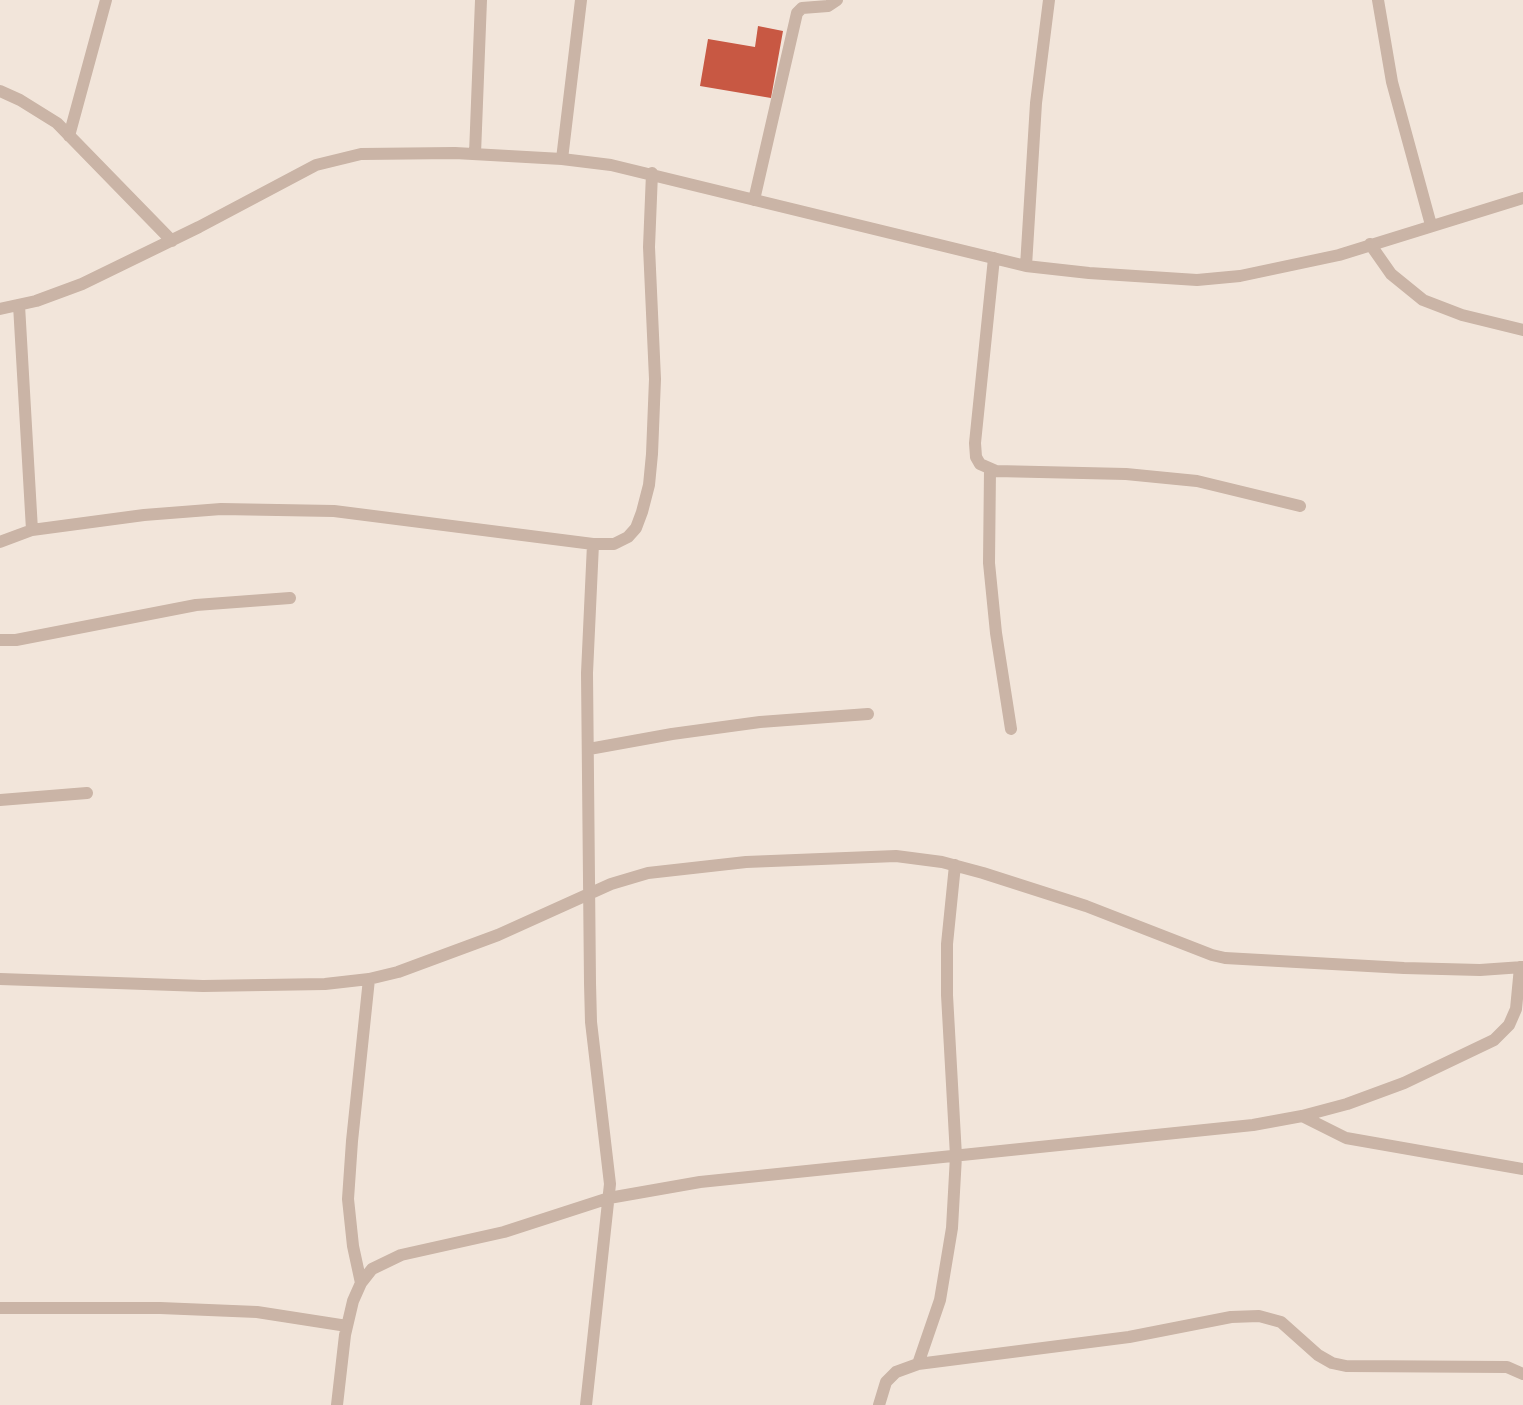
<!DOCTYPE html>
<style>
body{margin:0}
canvas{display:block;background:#f2e5da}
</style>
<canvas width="1523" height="1405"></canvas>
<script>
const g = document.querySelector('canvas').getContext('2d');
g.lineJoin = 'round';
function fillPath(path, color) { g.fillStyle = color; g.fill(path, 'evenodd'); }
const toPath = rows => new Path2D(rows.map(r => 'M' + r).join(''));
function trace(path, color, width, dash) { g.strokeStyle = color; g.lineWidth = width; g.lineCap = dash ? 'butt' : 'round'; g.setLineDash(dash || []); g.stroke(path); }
const building = toPath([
 [758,26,783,31,771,98,700,86,708,39,755,47]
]);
const minor = toPath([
 [1378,0,1392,82,1431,225],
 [0,91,20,100,57,123,172,241],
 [69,136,106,0],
 [475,154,481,0],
 [562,159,581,0],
 [754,200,797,13,802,8,828,6,837,0],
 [1370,244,1391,274,1423,300,1462,315,1523,330],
 [994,258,975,443,976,457,980,464,996,471,1126,474,1197,481,1300,506],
 [1026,266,1036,103,1049,0],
 [19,305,32,530],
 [0,309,36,301,82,284,199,227,316,165,361,154,455,153,562,159,611,165,1026,266,1089,273,1197,280,1240,276,1339,255,1523,198],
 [990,469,989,563,996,633,1011,729],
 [0,542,32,530,144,515,221,509,334,511,593,544,614,544,628,537,636,528,642,512,649,485,652,454,655,379,649,247,652,173],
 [0,640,16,640,196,605,290,598],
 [589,749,672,734,760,722,868,714],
 [0,800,87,793],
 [0,979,203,986,325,984,369,979,398,972,498,935,611,884,648,873,746,862,896,856,942,862,983,873,1086,906,1212,955,1225,958,1404,968,1480,970,1523,967],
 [1302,1116,1346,1138,1523,1169],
 [361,1283,353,1246,348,1199,352,1141,369,979],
 [0,1308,160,1308,257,1312,347,1326],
 [918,1364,940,1300,952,1228,956,1156,947,995,947,944,955,865],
 [337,1405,345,1335,353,1301,361,1283,372,1269,401,1255,504,1232,609,1198,700,1182,1253,1125,1302,1116,1347,1104,1404,1083,1494,1040,1509,1025,1516,1009,1520,967],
 [586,1405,610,1184,591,1022,590,983,587,673,593,544],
 [879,1405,886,1382,896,1372,918,1364,1129,1337,1231,1317,1259,1316,1281,1322,1318,1355,1332,1363,1346,1366,1507,1367,1523,1374]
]);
fillPath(building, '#c85843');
trace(minor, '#cab4a6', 12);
</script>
